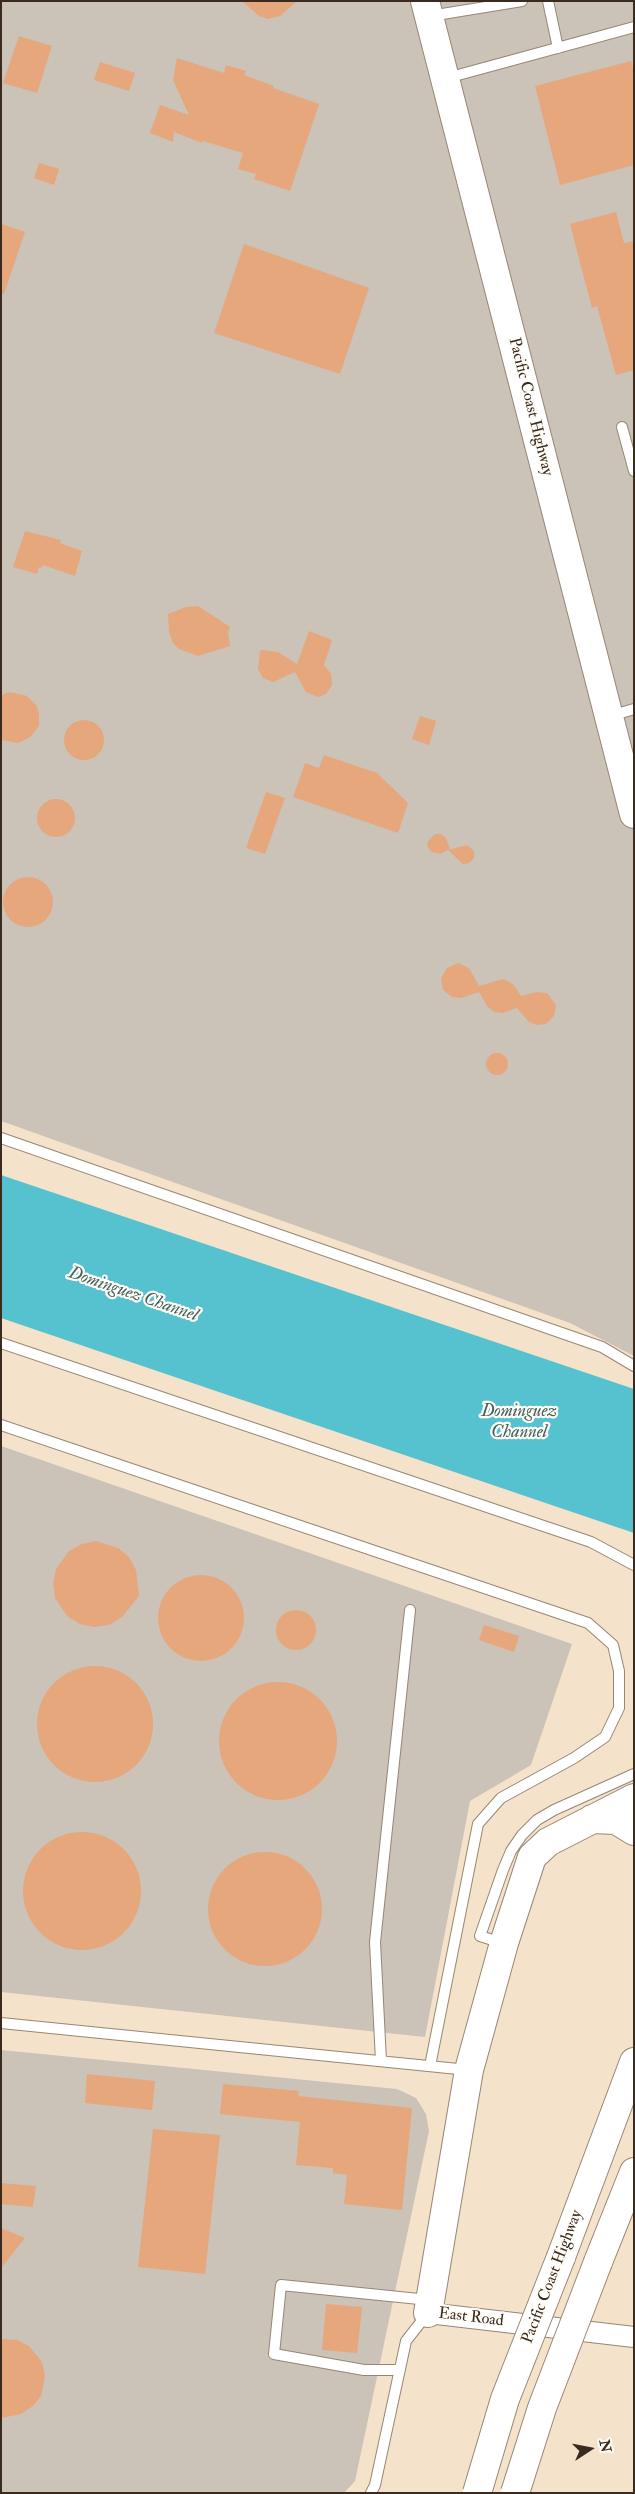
<!DOCTYPE html>
<style>
body{margin:0}
#map{position:relative;width:635px;height:2494px;overflow:hidden;background:#f4e3ca;font-family:"IM FELL Double Pica",serif}
canvas{display:block}
.frame{position:absolute;inset:0;border:2px solid #3b2a1e;pointer-events:none}
.north{position:absolute;left:565px;top:2424px;width:50px;height:50px;-webkit-text-stroke:4px #fdfcf7;paint-order:stroke;rotate:79deg;font-size:14px;font-weight:700;line-height:20px;text-align:center;color:#3b2a1e}
.north::after{content:'';display:block;margin:auto;width:18px;height:22px;background:#3b2a1e;clip-path:polygon(50% 0,100% 100%,50% 72%,0 100%)}
</style>
<div id="map">
<canvas width="635" height="2494"></canvas>
<div class="frame"></div>
<div class="north">N</div>
</div>
<script>
const g = document.querySelector('canvas').getContext('2d');
g.lineJoin = 'round';
function fillPath(path, color) { g.fillStyle = color; g.fill(path, 'evenodd'); }
const toPath = rows => new Path2D(rows.map(r => 'M' + r).join(''));
function trace(path, color, width, dash) { g.strokeStyle = color; g.lineWidth = width; g.lineCap = dash ? 'butt' : 'round'; g.setLineDash(dash || []); g.stroke(path); }
function label(font, color, halo, rows, align = 'center') {
  g.font = font + ' "IM FELL Double Pica",serif'; g.lineWidth = 4.5; g.setLineDash([]); g.textBaseline = 'middle'; g.strokeStyle = halo; g.fillStyle = color; for (const [text, x, y, turn = 0] of rows) {
    g.save(); g.translate(x, y); g.rotate((+turn || 0) * Math.PI / 180); g.textAlign = isNaN(turn) ? turn : align; if (halo) g.strokeText(text, 0, 0); g.fillText(text, 0, 0); g.restore();
  }
}
const industrial = toPath([
 [1,1,634,1,634,1356,570,1323,1,1121],
 [1,1446,572,1644,531,1765,470,1801,425,2037,1,1992],
 [1,2050,397,2089,416,2098,426,2114,429,2131,355,2481,344,2493,1,2493]
]);
const water = toPath([
 [1,1175,634,1389,634,1533,1,1318]
]);
const building = toPath([
 [242,1,297,1,280,16,268,19,259,16],
 [19,36,52,46,37,93,3,83],
 [177,58,224,73,226,65,246,71,244,75,274,86,273,88,319,104,290,191,254,179,256,174,238,169,243,153,203,141,202,143,174,132,173,142,150,133,160,105,189,115,173,80],
 [631,61,634,72,634,165,560,185,535,86],
 [100,62,135,73,129,91,94,80],
 [39,163,59,169,54,185,34,178],
 [616,212,624,243,634,241,634,370,616,375,597,306,592,308,570,224],
 [1,224,25,232,4,294,1,293],
 [244,244,369,288,340,374,214,333],
 [25,531,61,540,60,543,82,551,75,576,43,565,42,568,39,567,37,574,13,567],
 [198,606,230,627,228,632,230,646,198,656,179,649,173,643,169,632,168,614,186,607],
 [309,631,332,640,324,665,331,674,332,685,326,694,318,697,306,692,295,672,273,682,263,678,258,669,260,651,262,650,278,652,297,664],
 [10,692,27,696,36,705,39,713,39,725,36,730,30,737,18,743,1,740,1,695],
 [420,716,436,721,429,745,412,739],
 '64 740a20 20 0 1 1 40 0a20 20 0 1 1-40 0Z',
 [324,755,377,773,408,803,398,833,293,797,305,763,319,768],
 [266,792,285,798,265,854,246,848],
 '37 818a19 19 0 1 1 38 0a19 19 0 1 1-38 0Z',
 [435,834,441,834,446,838,450,849,440,854,432,852,427,846,428,841],
 [467,845,474,851,474,858,469,863,463,864,448,850],
 '3 902a25 25 0 1 1 50 0a25 25 0 1 1-50 0Z',
 [458,963,469,968,479,986,503,979,513,984,521,996,536,992,547,993,556,1005,554,1016,546,1024,537,1025,529,1022,517,1008,503,1013,494,1012,487,1006,479,992,461,998,452,997,443,990,441,978,447,968],
 '486 1064a11 11 0 1 1 22 0a11 11 0 1 1-22 0Z',
 [96,1541,118,1548,129,1557,136,1570,139,1596,122,1617,109,1625,94,1627,80,1624,67,1616,55,1598,53,1583,56,1569,69,1551,82,1544],
 '158 1618a43 43 0 1 1 86 0a43 43 0 1 1-86 0Z',
 '276 1630a20 20 0 1 1 40 0a20 20 0 1 1-40 0Z',
 [484,1625,519,1636,514,1652,479,1640],
 '37 1724a58 58 0 1 1 116 0a58 58 0 1 1-116 0Z',
 '219 1741a59 59 0 1 1 118 0a59 59 0 1 1-118 0Z',
 '23 1891a59 59 0 1 1 118 0a59 59 0 1 1-118 0Z',
 '208 1909a57 57 0 1 1 114 0a57 57 0 1 1-114 0Z',
 [87,2074,155,2081,152,2110,85,2103],
 [223,2084,299,2091,298,2096,412,2108,402,2210,344,2204,347,2175,333,2173,333,2168,296,2165,300,2122,220,2114],
 [153,2129,220,2135,205,2274,138,2267],
 [1,2183,36,2186,33,2207,1,2204],
 [1,2228,25,2238,1,2268],
 [326,2304,362,2307,357,2353,322,2350],
 [1,2339,17,2340,29,2346,42,2362,45,2376,41,2396,33,2406,21,2414,1,2418]
]);
const service = toPath([
 [548,1,558,48],
 [430,16,522,1],
 [447,78,634,27],
 [622,427,634,471],
 [610,716,634,709],
 [1,1138,602,1347,634,1366],
 [1,1343,591,1542,634,1565],
 [1,1425,588,1623,613,1645,619,1671,619,1708,605,1737,574,1758,501,1798,478,1824,430,2066],
 [502,1943,480,1936,503,1870,511,1851,522,1835,537,1820,554,1810,634,1774],
 [1,2023,468,2070],
 [381,2061,375,1942,410,1610],
 [400,2370,364,2370,274,2354,281,2285,429,2300],
 [371,2493,375,2485,406,2341,428,2313]
]);
const minor = toPath([
 [428,2313,634,2337]
]);
const trunk = toPath([
 [425,1,634,814],
 [592,1819,616,1820,634,1831],
 [561,2257,634,2062],
 [598,2262,634,2172],
 [428,2313,469,2070,504,1943,532,1857,548,1842,634,1798]
]);
const trunkBridge = toPath([
 [477,2493,505,2399,561,2257],
 [515,2493,542,2408,598,2262]
]);
const streetNames = [
 ["Pacific Coast Highway",530,407,76],
 ["Pacific Coast Highway",553,2277,-69],
 ["East Road",471,2318,7]
];
const waterNames = [
 ["Dominguez Channel",133,1295,19],
 ["Dominguez",519,1412],
 ["Channel",519,1433]
];
fillPath(industrial, '#cbc2b8');
fillPath(water, '#56c2cf');
fillPath(building, '#e6a77d');
trace(service, '#988674', 12);
trace(minor, '#988674', 22);
trace(trunk, '#988674', 30);
trace(service, '#fff', 10);
trace(minor, '#fff', 20);
trace(trunk, '#fff', 28);
trace(trunkBridge, '#988674', 30, []);
trace(trunkBridge, '#fff', 28);
label('16px', '#3b2a1e', '#fdfcf7', streetNames);
label('italic 18px', '#445f5c', '#fdfcf7', waterNames);
</script>
